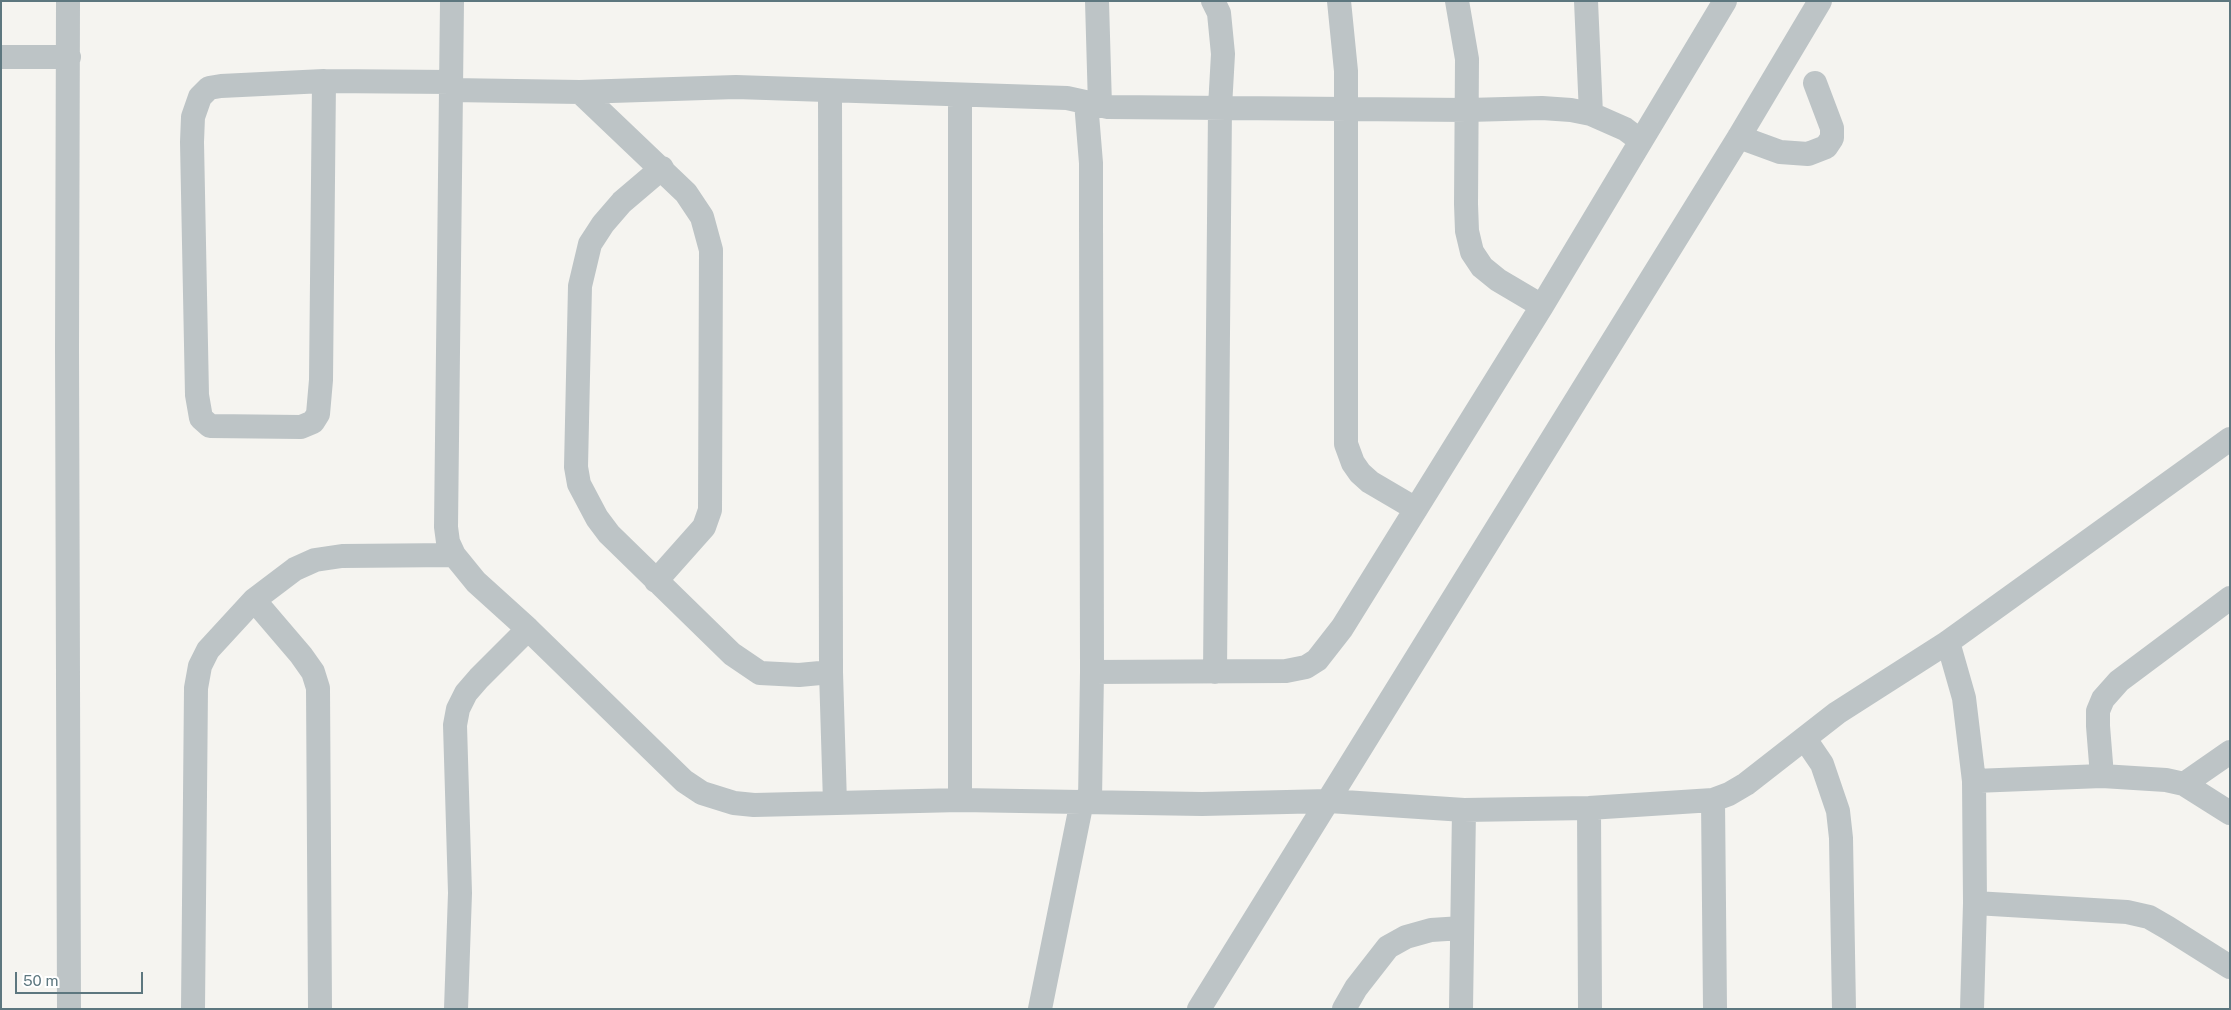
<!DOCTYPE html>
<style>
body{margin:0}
#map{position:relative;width:2231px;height:1010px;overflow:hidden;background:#f5f4f0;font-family:"Public Sans",sans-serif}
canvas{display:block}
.frame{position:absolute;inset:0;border:2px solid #5d777f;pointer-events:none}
.scale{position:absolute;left:15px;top:972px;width:128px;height:22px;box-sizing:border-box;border:2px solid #5d777f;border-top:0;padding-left:6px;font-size:15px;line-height:18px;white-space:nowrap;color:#5d777f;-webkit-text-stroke:4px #fff;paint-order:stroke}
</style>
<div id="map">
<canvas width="2231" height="1010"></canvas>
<div class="frame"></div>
<div class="scale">50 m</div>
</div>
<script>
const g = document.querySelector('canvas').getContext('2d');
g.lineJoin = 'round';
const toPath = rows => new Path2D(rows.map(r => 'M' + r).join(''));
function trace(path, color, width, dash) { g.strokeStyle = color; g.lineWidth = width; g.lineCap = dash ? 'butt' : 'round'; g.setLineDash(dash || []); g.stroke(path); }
const minor = toPath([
 [68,1,67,348,69,1009],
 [452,1,446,527,448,542,454,555,476,582,528,629,684,781,702,793,734,803,754,805,960,800,1202,804,1329,801,1464,810,1589,808,1713,800,1729,794,1746,784,1837,713,1948,642,2230,439],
 [1097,1,1100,106],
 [1213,1,1219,13,1223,54,1220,107,1215,672],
 [1339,1,1346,71,1346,444,1353,463,1360,473,1370,482,1416,509],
 [1457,1,1467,59,1466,204,1467,231,1472,252,1482,267,1498,280,1542,306],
 [1586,1,1591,114],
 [1,57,69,57],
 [324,81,321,380,318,414,313,422,301,427,210,426,201,418,197,395,192,142,193,117,200,97,209,88,221,86,324,81,451,82],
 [451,90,580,92,736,87,1067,98,1108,107,1468,110,1542,108,1571,110,1591,114,1625,129,1641,141],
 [830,91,831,672,835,803],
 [580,92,686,193,702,217,711,250,710,510,704,527,656,581],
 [960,96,960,800],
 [1086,102,1091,163,1091,218,1092,672,1090,801],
 [1739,137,1780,152,1808,154,1826,147,1832,138,1832,128,1815,83],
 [662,168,622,202,603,224,590,244,580,286,576,467,579,484,597,518,609,534,732,654,760,673,799,675,831,672],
 [254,600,301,655,313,672,318,688,320,1009],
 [1948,642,1964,698,1974,781,1975,903,1972,1009],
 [1092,672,1286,671,1306,667,1317,660,1342,628,1542,306,1725,1],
 [1805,739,1822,764,1838,811,1841,838,1844,1009],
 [2102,776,2098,726,2098,711,2103,699,2119,681,2230,598],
 [1974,781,2102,776,2166,780,2184,784,2230,813],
 [2184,784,2230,752],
 [1713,800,1715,1009],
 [1589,808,1590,1009],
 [1975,903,2127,912,2149,917,2168,928,2230,967],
 [193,1009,196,688,200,666,208,650,254,600,295,569,315,560,342,556,454,555],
 [456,1009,460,893,455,725,458,709,466,693,479,678,528,629],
 [1040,1009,1082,801],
 [1199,1009,1739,137,1820,1],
 [1344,1009,1356,988,1388,947,1406,937,1431,930,1462,928],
 [1461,1009,1464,810]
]);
trace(minor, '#bdc4c6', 24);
</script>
